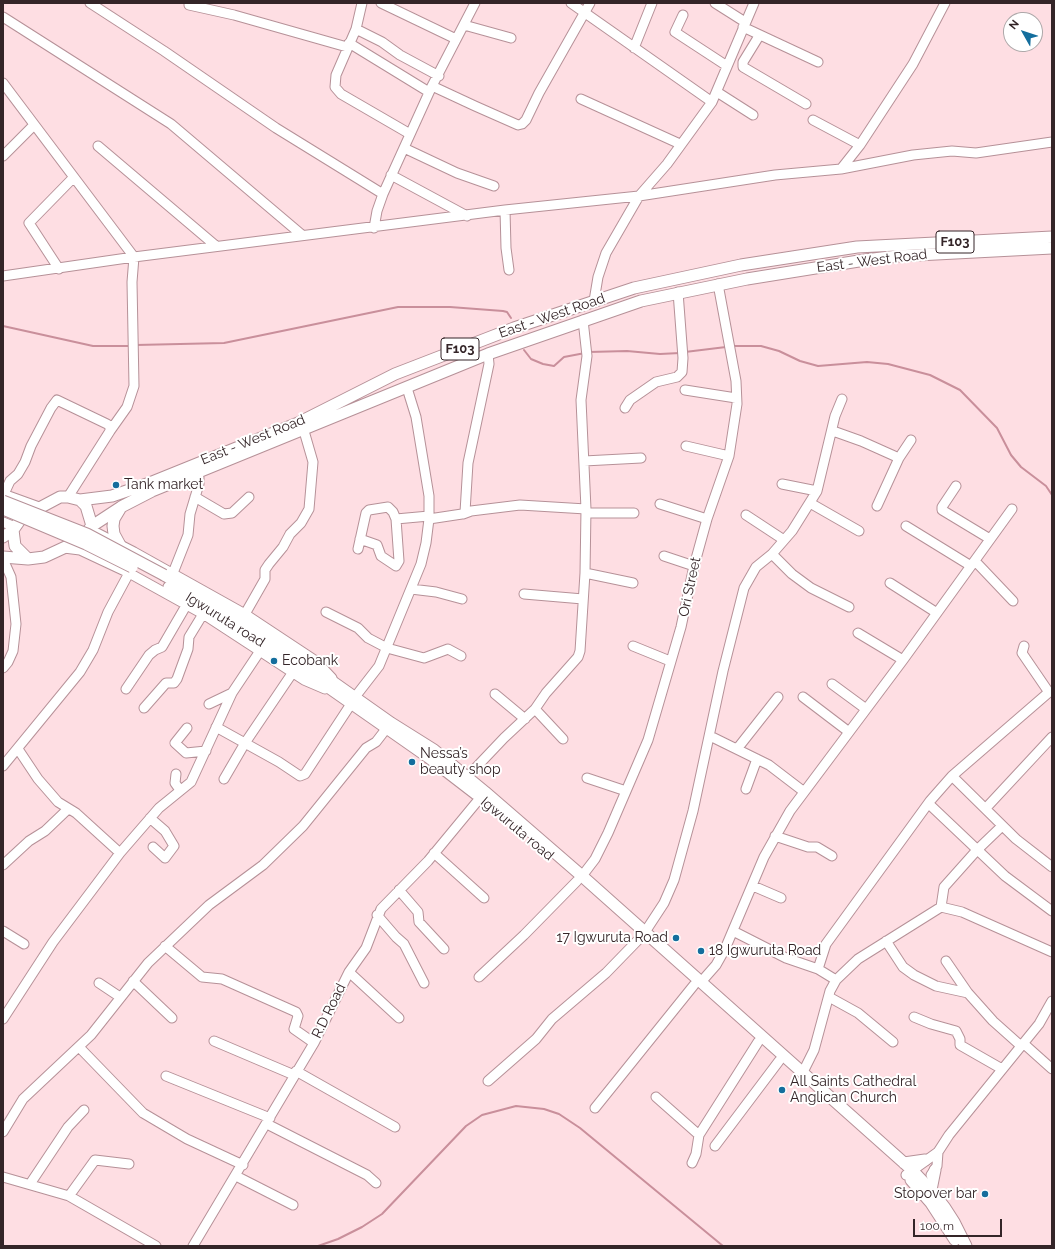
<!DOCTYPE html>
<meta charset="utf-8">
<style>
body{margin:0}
#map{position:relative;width:1055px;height:1249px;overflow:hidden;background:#fedee3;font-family:Raleway,sans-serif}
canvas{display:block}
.frame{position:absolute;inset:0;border:4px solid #342528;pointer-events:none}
.north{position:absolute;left:1003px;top:12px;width:40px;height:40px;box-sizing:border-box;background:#fff;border:1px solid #aea8a9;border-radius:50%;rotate:309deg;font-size:11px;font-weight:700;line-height:16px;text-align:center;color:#342528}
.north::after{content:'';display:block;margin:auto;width:14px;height:18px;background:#146e9d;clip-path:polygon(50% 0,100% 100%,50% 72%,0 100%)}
.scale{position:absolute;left:913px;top:1219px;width:89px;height:18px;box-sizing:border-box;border:2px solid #342528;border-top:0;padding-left:5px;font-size:12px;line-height:14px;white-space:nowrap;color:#342528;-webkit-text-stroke:3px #fff;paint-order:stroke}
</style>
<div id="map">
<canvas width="1055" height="1249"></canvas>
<div class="frame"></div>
<div class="north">N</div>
<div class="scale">100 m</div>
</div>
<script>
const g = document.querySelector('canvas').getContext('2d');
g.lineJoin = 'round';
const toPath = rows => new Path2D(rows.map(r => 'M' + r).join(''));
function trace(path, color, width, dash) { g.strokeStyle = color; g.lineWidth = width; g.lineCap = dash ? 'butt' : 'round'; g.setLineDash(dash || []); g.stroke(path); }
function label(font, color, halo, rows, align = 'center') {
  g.font = font + ' Raleway,sans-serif'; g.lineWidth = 4; g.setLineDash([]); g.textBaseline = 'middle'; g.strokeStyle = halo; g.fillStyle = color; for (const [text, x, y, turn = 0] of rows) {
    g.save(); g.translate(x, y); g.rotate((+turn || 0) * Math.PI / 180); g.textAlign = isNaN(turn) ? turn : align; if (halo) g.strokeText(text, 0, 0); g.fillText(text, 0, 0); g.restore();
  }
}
const stream = toPath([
 [3,326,93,346,130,346],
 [136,345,224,343,398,307,450,307,503,311,507,312,511,318],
 [732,346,761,346,779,351,800,361,818,366,867,362,888,364,930,375,960,390,997,428,1011,455,1021,467,1046,486,1052,495],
 [524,350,531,359,543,364,554,366,564,357,585,353],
 [589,352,627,351,660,354,680,353],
 [685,352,726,347],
 [318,1246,338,1239,362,1227,382,1214,466,1126,482,1115,516,1106,544,1109,559,1114,580,1128,723,1246]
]);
const minor = toPath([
 [90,3,164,51,276,128,383,194],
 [362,3,356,29,336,75,335,87,341,94,410,134],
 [381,3,456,39],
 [571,3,712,102],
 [715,3,745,22],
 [189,5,234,15,347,47],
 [683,15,675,32,727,66],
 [3,17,171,124,302,235],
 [464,25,511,38],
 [743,27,818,62],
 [356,29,382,42,400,55,439,76],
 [759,36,743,62,743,67,806,104],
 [349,43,429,92],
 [634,48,652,3],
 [3,83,134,257,505,210,639,196,775,175,841,169,913,155,952,151,976,153,1052,142],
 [432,86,475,106,518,125,522,124,526,120,539,93,590,3],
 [717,92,753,115],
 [581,99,680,144],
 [813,120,860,145],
 [98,146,216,246],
 [404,148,457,173,494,186],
 [3,156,34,125],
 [841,169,860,145,913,64,945,3],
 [391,175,467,216],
 [505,210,506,248,509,270],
 [374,228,377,211,383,194,432,86,475,3],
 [59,269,29,223,73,178],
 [3,276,134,257,132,282,134,386,127,407,110,431,68,497],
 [594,301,598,277,606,253,639,196,667,164,712,102,754,3],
 [685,390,736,398],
 [625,408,630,400,656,382,677,377,682,372,683,358,678,292],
 [833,431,861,441,899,458],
 [686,446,729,456],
 [584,461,641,458],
 [782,484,817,491],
 [956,486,942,507,942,510,990,539],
 [3,494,39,507],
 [4,494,10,481,18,474,25,462,31,446,51,408,57,400,107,424,110,426,110,431],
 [195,497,224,514,232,513,249,497],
 [810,503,859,531],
 [660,504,707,519],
 [877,506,899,458,911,440],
 [586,513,634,513],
 [463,514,471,511,520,505,586,509],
 [746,515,784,540],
 [429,519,462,514,465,512,468,463,489,364,488,354],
 [3,522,15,527],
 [906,526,971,566],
 [97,533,134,552,245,614,316,661,332,678],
 [360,539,377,545,381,556,396,566,399,561,396,519],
 [64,548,80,550,129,573,203,614,304,680,325,689],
 [358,549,366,513,369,510,388,507,393,512,396,519,429,516],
 [772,554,792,574,811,588,849,607],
 [664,556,694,566],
 [3,559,11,577,16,624,13,651,8,662,3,668],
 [975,561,1013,601],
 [173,573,188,535,190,514,199,484,199,478,197,472],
 [585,573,633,583],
 [890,583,937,613],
 [411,589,436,592,462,599],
 [524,594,583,599],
 [326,612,358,628,368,638,387,648,424,658,448,649,461,656],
 [245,614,265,579,265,570,269,564,283,547,290,534,301,523,309,509,313,462,304,431],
 [858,633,903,660],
 [633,646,670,661],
 [832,684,866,709],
 [126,689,149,655,155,650,162,647,187,604],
 [495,694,525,719],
 [355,697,379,666,421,564,426,543,429,519,429,496,416,417,407,388],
 [803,697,849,732],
 [209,704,232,693],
 [144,708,166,683,174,683,177,679,188,649,189,637,203,614],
 [535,709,563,739],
 [216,727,279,762,300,776,305,774,351,704],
 [187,728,175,743,186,753,206,751],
 [710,736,769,765,803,791],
 [18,749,38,779,58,802,76,813,120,853],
 [737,749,778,697],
 [3,766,80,672,93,650,108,612,129,573],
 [176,774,175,783,180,790],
 [952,776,1016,839,1052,867],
 [467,777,504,738,535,709,546,693,578,657,580,651,585,573,586,509,581,400,587,356,583,320],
 [587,778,626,791],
 [224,779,245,743,293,672],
 [746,789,757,759],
 [929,804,1005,876,1052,911],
 [986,808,1052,737],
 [150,818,165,831,174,846,165,858,153,847],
 [775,836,808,847,817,847,832,856],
 [434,853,484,898],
 [3,865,29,841,45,831,68,809],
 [582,876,595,859,608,833,648,740,681,627,694,566,707,519,729,456,737,404,736,381,718,284],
 [753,886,781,898],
 [399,890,418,912,419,922,444,949],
 [941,907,944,887,977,850,1002,826],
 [377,915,396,937,404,944,424,983],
 [3,931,24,944],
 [733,931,786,958,818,969,836,980],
 [645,932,664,903,674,880,693,811,723,671,744,588,756,567,772,554,792,531,817,491,835,416,842,399],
 [886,941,903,967,914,975,936,986,968,993],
 [165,946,202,977,222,979,296,1012,298,1016,294,1029,314,1043],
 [946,961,968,993,993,1021,1021,1046],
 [818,969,826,944,930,801,952,776,1048,693,1048,691,1022,653,1024,646],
 [349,972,399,1018],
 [479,977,524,935,577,881],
 [133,981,172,1018],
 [701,982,716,965,725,949,764,857,790,811,903,660,1012,509],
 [99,983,120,997],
 [829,997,858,1013,893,1042],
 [914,1017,931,1024,956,1031,960,1039,960,1045,1002,1069],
 [3,1019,53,942,120,853,159,808,191,782,232,693,260,651],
 [214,1041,294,1075],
 [1023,1043,1052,1069],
 [79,1047,143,1113,187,1139,243,1165],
 [296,1071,395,1127],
 [803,1072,814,1050,830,991,836,980,858,959,941,907,962,912,1052,952],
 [166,1076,270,1118],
 [488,1081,536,1039,552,1019,606,973,640,938],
 [656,1097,699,1135],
 [595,1108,694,985],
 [267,1124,367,1175,376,1183],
 [3,1132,23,1099,91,1035,148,963,209,905,263,865,303,826,366,748,376,742,386,729],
 [715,1146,779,1061],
 [692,1163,696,1154,699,1135,758,1042],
 [906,1175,938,1152],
 [931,1175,937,1166,938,1152,949,1135,1039,1024,1052,1001],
 [236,1176,293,1205],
 [3,1177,69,1196,156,1246],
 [30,1184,68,1127,84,1110],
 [69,1196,95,1160,129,1164],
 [193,1246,314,1043,349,972,366,948,381,909,428,861,485,792]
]);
const major = toPath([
 [80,500,112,496,147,484,298,423,395,374,514,328,634,288,741,265,857,247,1052,237],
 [120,509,114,519,113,526,114,534,120,545],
 [13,530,15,546,28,559],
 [3,537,13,530,20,520,28,514,60,497,68,497,80,500,86,506,92,526],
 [3,557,28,559,44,557,72,544,84,535,92,526,121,507,152,491,488,354,641,301,747,279,865,260,898,256,1052,248],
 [164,575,229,612,299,658,391,723,434,750,485,792,582,876,912,1170,931,1190,945,1208,954,1222,966,1246],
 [169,587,224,619,295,664,428,757,476,794],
 [904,1163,925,1160],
 [911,1180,931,1203,955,1240],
 [931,1190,935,1170]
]);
const majorBridge = toPath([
 [3,501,87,534,164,575],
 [3,509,86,544,132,567]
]);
const markers = [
 [116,485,4,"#146e9d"],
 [274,661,4,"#146e9d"],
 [412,762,4,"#146e9d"],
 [676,938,4,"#146e9d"],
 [701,951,4,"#146e9d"],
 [782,1090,4,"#146e9d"],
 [985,1194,4,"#146e9d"]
];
const shields = [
 [955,242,38],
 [460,349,38]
];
const shieldNames = [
 ["F103",955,242],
 ["F103",460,349]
];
const streetNames = [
 ["East - West Road",872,261,-7],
 ["East - West Road",552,316,-19],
 ["East - West Road",253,440,-22],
 ["Ori Street",690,587,-78],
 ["Igwuruta road",225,620,32],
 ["Igwuruta road",517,829,40],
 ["R.D Road",329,1011,-64]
];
const poiNames = [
 ["Tank market",124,485],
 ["Ecobank",282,661],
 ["Nessa’s",420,754],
 ["beauty shop",420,770],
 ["17 Igwuruta Road",668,938,"right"],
 ["18 Igwuruta Road",709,951],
 ["All Saints Cathedral",790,1082],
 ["Anglican Church",790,1098],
 ["Stopover bar",977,1194,"right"]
];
trace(stream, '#c98f9b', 2);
trace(minor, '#b69198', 11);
trace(major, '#b69198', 13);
trace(minor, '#fff', 9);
trace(major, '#fff', 11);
trace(majorBridge, '#b69198', 13, []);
trace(majorBridge, '#fff', 11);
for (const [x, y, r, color] of markers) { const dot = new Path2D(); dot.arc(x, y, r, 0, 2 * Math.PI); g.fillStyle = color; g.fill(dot); trace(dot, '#fff', 1.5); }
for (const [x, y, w] of shields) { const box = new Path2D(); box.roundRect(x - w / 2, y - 11, w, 22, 3); g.fillStyle = '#fff'; g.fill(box); trace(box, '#342528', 1); }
label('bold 13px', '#342528', null, shieldNames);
label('14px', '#342528', '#fff', streetNames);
label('14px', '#342528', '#fff', poiNames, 'left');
</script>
